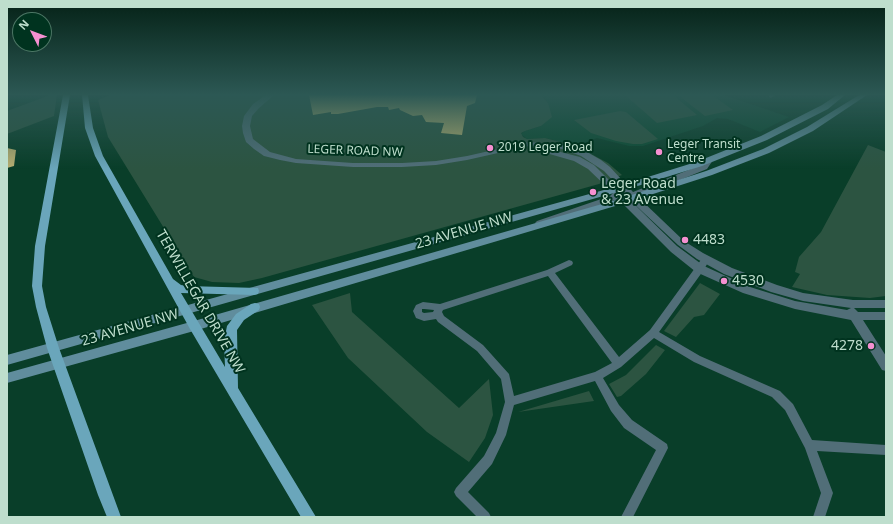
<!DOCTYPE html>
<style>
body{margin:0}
#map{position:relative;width:893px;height:524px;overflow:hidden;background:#093e29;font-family:"Noto Sans",sans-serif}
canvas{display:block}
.frame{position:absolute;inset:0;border:8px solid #bedecd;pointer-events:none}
.north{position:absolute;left:12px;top:12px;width:40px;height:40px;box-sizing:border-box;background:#00331f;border:1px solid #4c7765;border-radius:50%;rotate:312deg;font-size:11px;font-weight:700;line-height:16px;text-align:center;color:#bedecd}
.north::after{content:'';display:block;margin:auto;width:14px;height:18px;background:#f590d1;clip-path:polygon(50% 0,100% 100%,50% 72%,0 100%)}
</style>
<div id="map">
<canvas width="893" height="524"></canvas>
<div class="frame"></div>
<div class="north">N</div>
</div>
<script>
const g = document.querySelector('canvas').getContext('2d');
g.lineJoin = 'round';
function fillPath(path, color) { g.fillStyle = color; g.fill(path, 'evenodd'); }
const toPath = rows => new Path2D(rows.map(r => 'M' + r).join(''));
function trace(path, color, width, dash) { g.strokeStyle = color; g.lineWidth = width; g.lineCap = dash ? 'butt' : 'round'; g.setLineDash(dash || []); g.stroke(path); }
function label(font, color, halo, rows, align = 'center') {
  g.font = font + ' "Noto Sans",sans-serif'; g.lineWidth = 4; g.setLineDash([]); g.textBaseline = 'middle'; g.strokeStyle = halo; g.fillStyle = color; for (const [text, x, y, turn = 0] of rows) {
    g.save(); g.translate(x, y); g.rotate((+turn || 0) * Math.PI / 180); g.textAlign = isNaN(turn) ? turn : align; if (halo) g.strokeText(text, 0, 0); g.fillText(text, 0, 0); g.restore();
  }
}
const built = toPath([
 [541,95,724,95,789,117,760,132,728,119,717,118,703,126,643,146,629,146,597,138,576,146,545,138,527,139,521,134,525,131,541,126,548,107,548,103]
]);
const green = toPath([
 [50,95,57,95,54,116,7,134,7,111],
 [110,95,541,95,548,103,552,117,541,126,525,131,521,133,523,137,527,139,545,138,576,146,608,163,622,175,599,184,262,278,239,283,212,282,194,277,108,137,98,100],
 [625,95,673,95,697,115,657,123],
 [678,95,712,95,733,110,705,116],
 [620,111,626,112,658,139,642,144,633,144,616,141,591,133,574,120],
 [868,145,886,152,886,296,870,298,827,295,792,287,800,274,795,272,799,257,821,232],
 [700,283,720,294,704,315,694,317,676,337,664,331],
 [350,293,352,312,459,408,489,379,493,415,485,438,469,462,427,432,348,358,312,305],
 [656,345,665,350,646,374,621,396,617,397,609,384,626,375],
 [589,391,594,401,518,412]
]);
const building = toPath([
 [309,95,477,95,475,103,467,106,462,135,441,133,444,123,426,122,422,115,413,116,400,110,399,108,389,110,388,107,377,107,338,114,331,114,331,112,313,115],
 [7,148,16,150,14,166,7,168]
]);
const minor = toPath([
 [769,95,775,95,771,98,769,97,769,95],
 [706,256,710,259,703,271,659,332,700,356,780,391,793,404,812,440,886,445,886,455,817,451,833,493,825,517,813,517,821,493,805,448,785,410,772,397,694,362,654,338,621,367,603,378,619,405,632,420,667,444,668,448,633,517,621,517,656,450,624,428,611,411,595,381,514,405,506,435,492,464,468,492,489,513,491,517,477,517,456,496,454,492,456,488,484,456,496,433,505,402,501,379,477,351,438,322,436,319,424,321,416,318,413,311,416,305,423,302,440,304,547,270,569,260,572,261,573,263,572,265,555,273,619,357,650,330,703,257,706,256],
 [548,276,612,363,595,372,514,396,509,374,483,345,444,316,442,312,443,310,548,276],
 [422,309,424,309,434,310,433,312,424,313,422,312,422,309]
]);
const tertiary = toPath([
 [266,95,274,95,259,108,252,116,250,126,253,139,270,152,296,159,353,163,402,163,436,161,467,156,529,142,563,145,587,152,601,160,610,167,633,192,701,165,706,158,712,158,713,160,707,169,638,197,684,241,703,253,732,268,777,285,803,293,853,300,886,300,886,308,854,308,858,312,886,312,886,320,863,320,886,356,886,371,882,370,851,320,795,309,743,293,696,272,671,252,618,199,543,225,537,225,535,223,537,221,610,196,613,193,588,169,574,161,546,153,546,149,549,149,580,157,594,165,618,189,620,188,604,171,581,156,562,149,529,146,467,160,436,165,402,167,353,167,296,163,280,160,264,156,254,149,246,142,243,133,242,126,244,116,253,104,266,95],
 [630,200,678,245,697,259,724,274,771,292,803,301,851,308,847,310,795,301,750,287,704,266,677,246,630,200]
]);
const secondary = toPath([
 [837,95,845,95,828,109,767,140,702,166,628,189,7,365,7,355,622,185,696,162,761,136,822,105,837,95],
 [859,95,867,95,813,131,769,153,712,175,622,204,194,331,7,383,7,373,194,321,616,200,706,171,763,149,807,127,859,95]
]);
const primary = toPath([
 [63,95,70,95,45,246,42,286,46,307,59,348,121,517,107,517,98,495,47,348,36,307,32,286,35,246,63,95],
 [82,95,88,95,93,128,103,156,173,279,181,285,187,286,258,288,259,291,258,294,254,295,181,293,225,367,224,341,227,326,236,314,251,304,255,303,259,304,260,307,259,310,244,320,237,330,238,388,316,517,301,517,190,329,95,156,85,128,82,95]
]);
const markers = [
 [490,148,4,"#f590d1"],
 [659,152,4,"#f590d1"],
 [593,192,4,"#f590d1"],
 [685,240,4,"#f590d1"],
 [724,281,4,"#f590d1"],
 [871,346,4,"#f590d1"]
];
const farPoinames = [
 ["Leger Transit",667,145],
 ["Centre",667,159],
 ["2019 Leger Road",498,148]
];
const farStreetnames = [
 ["LEGER ROAD NW",355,151,2]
];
const poiNames = [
 ["Leger Road",601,184],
 ["& 23 Avenue",601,200],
 ["4483",693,240],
 ["4530",732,281],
 ["4278",863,346,"right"]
];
const streetNames = [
 ["23 AVENUE NW",464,231,-16],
 ["TERWILLEGAR DRIVE NW",200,302,60],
 ["23 AVENUE NW",130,328,-16]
];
fillPath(built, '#0c4a32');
fillPath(green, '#2c5441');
fillPath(building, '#b6ae71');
fillPath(minor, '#516e78');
fillPath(tertiary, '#516e78');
fillPath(secondary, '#608d9d');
fillPath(primary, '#6aa6bb');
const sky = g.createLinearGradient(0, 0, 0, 169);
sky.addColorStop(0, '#052217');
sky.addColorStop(0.56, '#2c5854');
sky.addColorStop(1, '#2c585400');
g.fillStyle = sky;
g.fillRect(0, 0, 893, 169);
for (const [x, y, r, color] of markers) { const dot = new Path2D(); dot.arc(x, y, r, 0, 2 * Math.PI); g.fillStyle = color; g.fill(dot); trace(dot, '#00331f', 1.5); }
label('12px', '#bedecd', '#00331f', farPoinames, 'left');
label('12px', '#bedecd', '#00331f', farStreetnames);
label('14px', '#bedecd', '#00331f', poiNames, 'left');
label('14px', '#bedecd', '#00331f', streetNames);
</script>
